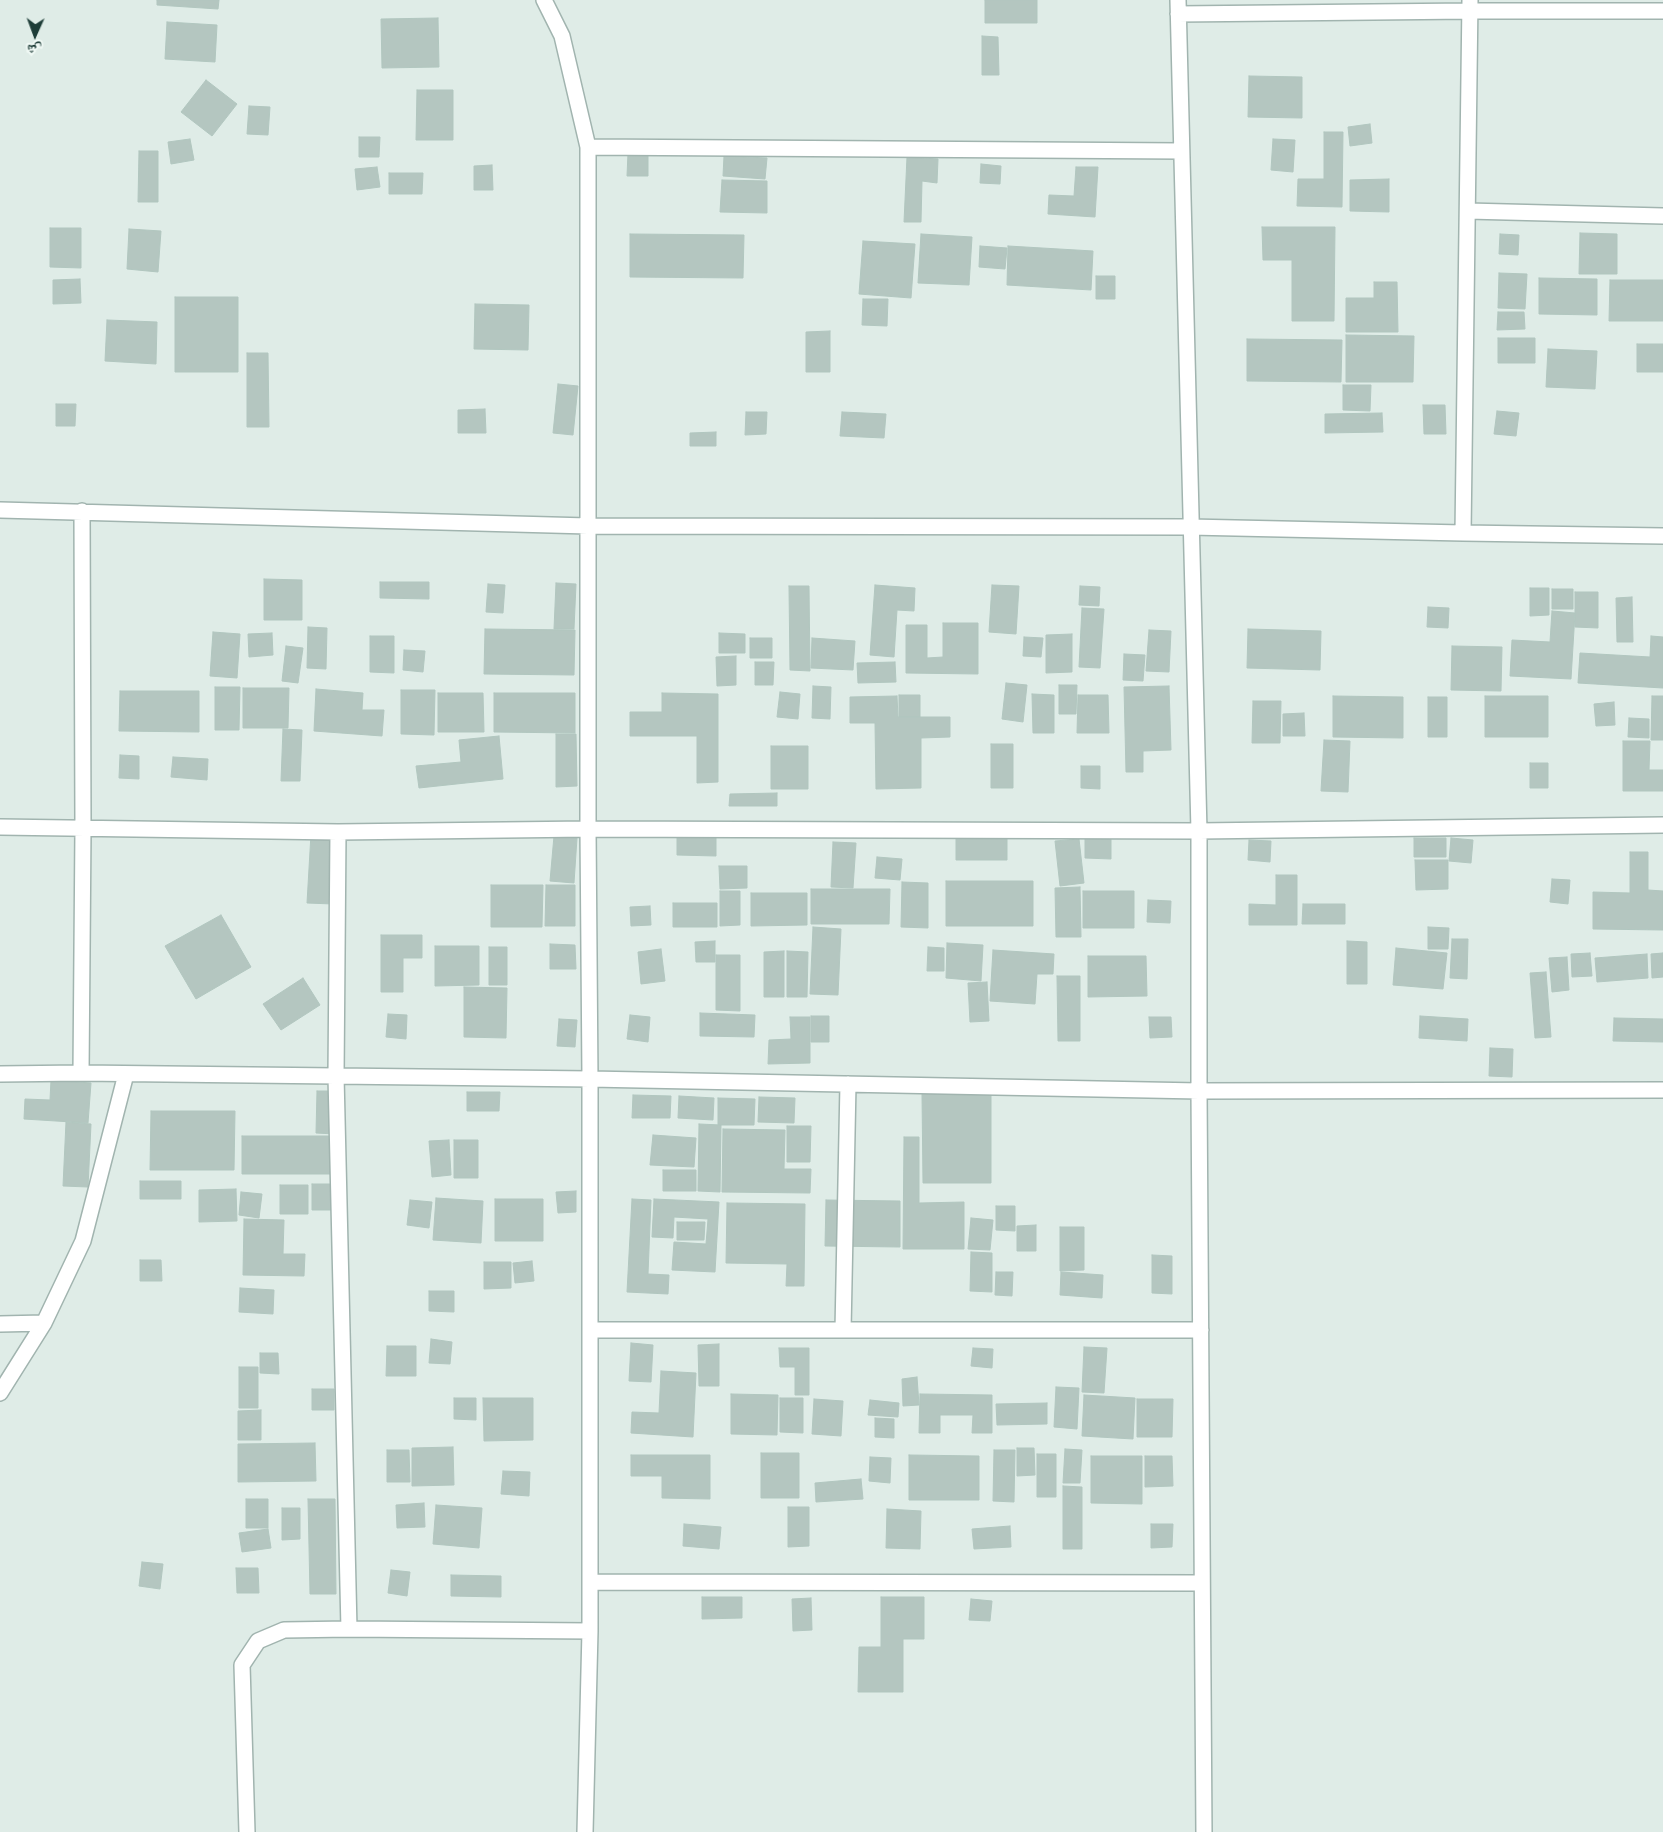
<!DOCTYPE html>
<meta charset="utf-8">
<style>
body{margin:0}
#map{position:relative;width:1663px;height:1832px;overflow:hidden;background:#dfece7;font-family:"Roboto Condensed","Noto Naskh Arabic",sans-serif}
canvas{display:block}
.north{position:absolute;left:10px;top:10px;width:50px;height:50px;-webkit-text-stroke:4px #eff8f4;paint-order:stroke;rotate:182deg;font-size:14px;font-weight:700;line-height:20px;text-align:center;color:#1e3d38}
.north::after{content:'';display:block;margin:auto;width:18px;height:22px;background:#1e3d38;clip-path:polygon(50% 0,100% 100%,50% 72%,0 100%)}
</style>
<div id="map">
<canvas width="1663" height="1832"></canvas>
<div class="north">ش</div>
</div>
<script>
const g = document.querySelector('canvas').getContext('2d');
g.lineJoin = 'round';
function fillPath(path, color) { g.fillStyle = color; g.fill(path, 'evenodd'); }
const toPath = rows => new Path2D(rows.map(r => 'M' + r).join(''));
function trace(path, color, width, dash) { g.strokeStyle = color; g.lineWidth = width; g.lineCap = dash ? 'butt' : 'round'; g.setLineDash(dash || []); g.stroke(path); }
const building = toPath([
 [157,0,219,0,218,9,157,5,157,0],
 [985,0,1037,0,1037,23,985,23,985,0],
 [438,18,439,67,382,68,381,19,438,18],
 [167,22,217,25,215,62,165,59,167,22],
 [982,36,998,37,999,75,982,75,982,36],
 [1249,76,1302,77,1302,118,1248,117,1249,76],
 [206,80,237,104,212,136,181,112,206,80],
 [417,90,453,90,453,140,416,140,417,90],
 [249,106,270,107,268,135,247,134,249,106],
 [1370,124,1372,143,1350,146,1348,127,1370,124],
 [1324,132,1343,132,1342,207,1297,206,1298,179,1324,179,1324,132],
 [359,137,380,137,379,157,359,157,359,137],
 [190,139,194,160,171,164,168,142,190,139],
 [1273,139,1295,140,1293,172,1271,170,1273,139],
 [139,151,158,151,158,202,138,202,139,151],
 [628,153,648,153,648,176,627,176,628,153],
 [724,156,767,158,765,179,723,176,724,156],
 [907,157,938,159,937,183,922,181,921,222,904,222,907,157],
 [981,164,1001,166,1000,184,980,183,981,164],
 [492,165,493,190,474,190,474,166,492,165],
 [377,167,380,187,357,190,355,169,377,167],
 [1076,167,1098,167,1095,217,1048,214,1049,195,1074,196,1076,167],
 [389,173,423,173,422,194,389,194,389,173],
 [1389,179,1389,212,1350,211,1350,180,1389,179],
 [722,180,767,181,767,213,720,212,722,180],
 [1262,227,1335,227,1334,321,1292,321,1292,260,1263,260,1262,227],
 [50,228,81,228,81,268,50,267,50,228],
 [129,229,161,231,158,272,127,269,129,229],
 [1580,233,1617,234,1617,274,1579,274,1580,233],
 [630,234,744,235,743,278,630,277,630,234],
 [921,234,972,237,969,285,918,283,921,234],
 [1500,234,1519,235,1518,255,1499,254,1500,234],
 [863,241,915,244,911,298,859,294,863,241],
 [980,246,1007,248,1005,269,979,267,980,246],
 [1008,246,1093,251,1091,290,1007,285,1008,246],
 [1499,273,1527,274,1525,309,1498,308,1499,273],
 [1096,276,1115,276,1115,299,1096,299,1096,276],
 [1539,278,1597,279,1597,315,1539,314,1539,278],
 [80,279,81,303,53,304,53,280,80,279],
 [1610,280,1663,280,1663,321,1609,321,1610,280],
 [1374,282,1397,282,1398,332,1346,332,1346,298,1374,298,1374,282],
 [175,297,238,297,238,372,175,372,175,297],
 [863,299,888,299,887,326,862,325,863,299],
 [475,304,529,305,528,350,474,349,475,304],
 [1498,312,1524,312,1525,329,1497,330,1498,312],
 [107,320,157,322,156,364,105,361,107,320],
 [830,331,830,372,806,372,806,332,830,331],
 [1346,335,1414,336,1413,382,1346,382,1346,335],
 [1498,338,1535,338,1535,363,1498,363,1498,338],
 [1247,339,1342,340,1341,382,1247,381,1247,339],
 [1637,344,1663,344,1663,372,1637,372,1637,344],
 [1548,349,1597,351,1595,389,1546,387,1548,349],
 [247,353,268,353,269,427,247,427,247,353],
 [558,384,578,386,573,435,553,433,558,384],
 [1343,385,1371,385,1370,411,1343,410,1343,385],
 [56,404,76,404,75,426,56,426,56,404],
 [1423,405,1445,405,1446,434,1424,434,1423,405],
 [485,409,486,433,458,433,458,410,485,409],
 [1497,411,1519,413,1516,436,1494,434,1497,411],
 [746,412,767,412,766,434,745,435,746,412],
 [842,412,886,414,884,438,840,436,842,412],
 [1382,413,1383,432,1325,433,1325,414,1382,413],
 [716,432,716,446,690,446,690,433,716,432],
 [264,579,302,580,302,620,264,620,264,579],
 [380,582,429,582,429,599,380,598,380,582],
 [556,583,576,584,574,629,554,629,556,583],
 [488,584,505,585,503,613,486,612,488,584],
 [875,585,915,588,914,611,897,610,894,657,870,655,875,585],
 [992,585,1019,586,1016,634,989,632,992,585],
 [789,586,809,586,810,671,790,670,789,586],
 [1080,586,1100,587,1099,606,1079,605,1080,586],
 [1530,588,1549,588,1549,615,1530,616,1530,588],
 [1552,589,1573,589,1573,609,1552,609,1552,589],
 [1575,592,1598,592,1598,628,1575,627,1575,592],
 [1632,597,1633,642,1617,642,1616,598,1632,597],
 [1428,607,1449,608,1448,628,1427,627,1428,607],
 [1082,608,1104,609,1100,668,1079,667,1082,608],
 [1552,611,1575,613,1571,679,1510,676,1512,640,1550,642,1552,611],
 [943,623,978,623,978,674,906,673,906,625,927,625,927,658,943,657,943,623],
 [308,627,327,628,326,669,307,668,308,627],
 [485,629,575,630,574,675,484,674,485,629],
 [1248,629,1321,631,1320,670,1247,668,1248,629],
 [1149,630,1171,631,1169,672,1146,671,1149,630],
 [213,632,240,634,237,678,210,676,213,632],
 [272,633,273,655,249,657,248,634,272,633],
 [719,633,745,634,745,653,719,653,719,633],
 [1072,634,1072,672,1046,673,1046,635,1072,634],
 [370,636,394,636,394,673,370,672,370,636],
 [1651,636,1663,637,1663,688,1578,683,1580,653,1650,657,1651,636],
 [1024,637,1043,638,1041,657,1023,656,1024,637],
 [750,638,772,638,772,658,750,658,750,638],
 [812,638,855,641,853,670,811,668,812,638],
 [286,646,303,648,298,683,282,681,286,646],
 [1452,646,1502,647,1501,691,1451,690,1452,646],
 [404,650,425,651,423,672,403,670,404,650],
 [1124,654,1145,655,1143,681,1123,680,1124,654],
 [736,656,736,685,717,686,716,657,736,656],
 [755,662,774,662,773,685,755,685,755,662],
 [895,662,896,682,858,683,857,663,895,662],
 [1006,683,1027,685,1023,722,1002,719,1006,683],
 [1059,685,1077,685,1076,714,1059,714,1059,685],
 [813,686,831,687,830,719,812,718,813,686],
 [1169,686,1171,750,1143,751,1143,772,1126,772,1124,687,1169,686],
 [215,687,240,687,239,730,215,730,215,687],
 [243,688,289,688,288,728,243,728,243,688],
 [316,689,363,693,362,710,384,710,382,736,314,731,316,689],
 [401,690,435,690,434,735,401,734,401,690],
 [120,691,199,691,199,732,119,731,120,691],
 [780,692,800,694,798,719,777,717,780,692],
 [438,693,483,693,484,732,438,732,438,693],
 [494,693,575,693,575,733,494,732,494,693],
 [662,693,718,694,718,782,697,783,697,736,630,736,630,712,662,712,662,693],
 [1032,694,1054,695,1054,733,1033,733,1032,694],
 [899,695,920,695,920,717,899,717,899,695],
 [1078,695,1108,695,1109,733,1077,733,1078,695],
 [897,696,898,717,950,717,950,737,921,738,921,788,876,789,875,723,850,723,850,697,897,696],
 [1333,696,1403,697,1403,738,1333,737,1333,696],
 [1485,696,1548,696,1548,737,1485,737,1485,696],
 [1652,696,1663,696,1663,740,1651,740,1652,696],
 [1428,697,1447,697,1447,737,1428,737,1428,697],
 [1253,701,1281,701,1280,743,1252,743,1253,701],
 [1614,702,1615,725,1596,726,1594,704,1614,702],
 [1304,713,1305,736,1283,736,1283,714,1304,713],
 [1629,718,1649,719,1649,738,1628,737,1629,718],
 [283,729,302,730,300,781,281,781,283,729],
 [556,734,576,734,577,786,556,787,556,734],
 [499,736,503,779,419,788,416,766,461,762,459,740,499,736],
 [1324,740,1350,741,1348,792,1321,791,1324,740],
 [1623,741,1650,741,1649,770,1663,770,1663,791,1623,791,1623,741],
 [991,744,1013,744,1013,788,991,788,991,744],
 [771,746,808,746,808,789,771,789,771,746],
 [120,755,139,756,139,779,119,778,120,755],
 [173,757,208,759,207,780,171,777,173,757],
 [1530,763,1548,763,1548,788,1530,788,1530,763],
 [1081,766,1100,766,1100,789,1081,788,1081,766],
 [777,793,777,806,729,806,730,794,777,793],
 [311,834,337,836,333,904,307,903,311,834],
 [554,836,577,838,574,883,550,881,554,836],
 [677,836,716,837,716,856,677,855,677,836],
 [956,838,1007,838,1007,860,956,860,956,838],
 [1085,838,1111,839,1111,859,1085,858,1085,838],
 [1414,838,1446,838,1446,857,1414,857,1414,838],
 [1451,838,1473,840,1471,863,1449,861,1451,838],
 [1079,839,1084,883,1060,886,1055,841,1079,839],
 [1249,840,1271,841,1270,862,1248,860,1249,840],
 [833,842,856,843,853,888,831,887,833,842],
 [1630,852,1648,852,1648,890,1663,891,1663,930,1593,929,1593,892,1630,893,1630,852],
 [877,857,902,859,900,880,875,878,877,857],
 [1415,860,1448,860,1448,889,1416,890,1415,860],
 [719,866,747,866,747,888,720,889,719,866],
 [1276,875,1297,875,1297,925,1249,925,1249,904,1276,905,1276,875],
 [1552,879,1570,880,1568,904,1550,902,1552,879],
 [946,881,1033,881,1033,926,946,926,946,881],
 [902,882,928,883,928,928,901,927,902,882],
 [491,885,543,885,542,927,491,927,491,885],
 [546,885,575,885,575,926,545,926,546,885],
 [1080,887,1081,937,1056,937,1055,888,1080,887],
 [811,889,890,889,889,924,811,924,811,889],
 [720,891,740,891,740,925,720,926,720,891],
 [1083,891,1134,891,1134,928,1083,928,1083,891],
 [751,893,807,893,807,925,751,926,751,893],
 [1148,900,1171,901,1170,923,1147,922,1148,900],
 [673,903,717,903,717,927,673,927,673,903],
 [1303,904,1345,904,1345,924,1302,924,1303,904],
 [650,906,651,925,631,926,630,907,650,906],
 [221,915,251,967,196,999,165,946,221,915],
 [813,927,841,929,838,995,810,994,813,927],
 [1428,927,1449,928,1448,949,1428,949,1428,927],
 [381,935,422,935,422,958,403,958,403,992,381,992,381,935],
 [1452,939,1468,939,1467,979,1450,978,1452,939],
 [715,941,715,962,696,962,695,942,715,941],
 [1347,941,1367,942,1367,984,1347,984,1347,941],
 [947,943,983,945,981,981,946,978,947,943],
 [550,944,575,945,576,969,550,969,550,944],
 [435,946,479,946,479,985,435,986,435,946],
 [489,947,507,947,507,985,489,985,489,947],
 [928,947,944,948,944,971,927,971,928,947],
 [1396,948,1447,953,1443,989,1393,985,1396,948],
 [661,949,665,981,641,984,638,952,661,949],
 [993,950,1054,954,1053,974,1037,974,1035,1004,990,1001,993,950],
 [784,951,784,997,764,997,764,952,784,951],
 [787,951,808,952,807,997,787,997,787,951],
 [1590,953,1592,976,1572,977,1571,954,1590,953],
 [1663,953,1663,977,1652,978,1651,954,1663,953],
 [1647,954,1648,978,1597,982,1595,958,1647,954],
 [716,955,740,955,740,1011,716,1010,716,955],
 [1088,956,1146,956,1147,996,1088,997,1088,956],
 [1567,957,1569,990,1552,992,1549,958,1567,957],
 [1546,972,1551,1037,1535,1038,1530,973,1546,972],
 [1057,976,1080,976,1080,1041,1058,1041,1057,976],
 [303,978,320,1005,281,1030,263,1004,303,978],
 [987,982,989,1021,970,1022,968,983,987,982],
 [464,987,507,988,506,1038,464,1037,464,987],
 [700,1013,755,1015,754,1037,700,1036,700,1013],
 [388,1014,407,1015,406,1039,386,1037,388,1014],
 [630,1015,650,1017,648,1042,627,1039,630,1015],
 [811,1016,829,1016,829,1042,811,1042,811,1016],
 [1420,1016,1468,1019,1467,1041,1419,1038,1420,1016],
 [790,1017,810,1017,810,1063,768,1064,769,1040,791,1039,790,1017],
 [1149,1017,1171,1017,1172,1037,1150,1038,1149,1017],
 [1614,1018,1663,1019,1663,1042,1613,1041,1614,1018],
 [559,1019,577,1020,575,1047,557,1046,559,1019],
 [1490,1048,1513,1049,1512,1077,1489,1076,1490,1048],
 [51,1080,91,1083,88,1123,24,1119,25,1099,50,1100,51,1080],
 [317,1091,336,1091,335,1134,316,1133,317,1091],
 [467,1092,500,1092,499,1111,467,1111,467,1092],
 [922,1093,991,1093,991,1183,923,1183,922,1093],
 [633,1095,671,1096,670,1118,632,1118,633,1095],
 [679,1096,714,1098,713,1120,678,1118,679,1096],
 [759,1097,795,1098,794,1123,758,1122,759,1097],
 [718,1098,755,1099,754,1125,718,1125,718,1098],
 [151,1111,235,1111,234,1170,150,1170,151,1111],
 [66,1122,91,1124,88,1187,63,1186,66,1122],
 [699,1124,721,1125,720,1192,698,1191,699,1124],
 [787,1126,811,1126,810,1162,787,1162,787,1126],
 [723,1129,785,1130,784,1169,811,1169,810,1193,722,1192,723,1129],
 [653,1135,696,1138,694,1167,650,1165,653,1135],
 [242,1136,333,1136,333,1174,242,1174,242,1136],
 [904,1137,919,1137,919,1203,964,1202,964,1249,903,1249,904,1137],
 [449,1140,451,1175,432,1177,429,1141,449,1140],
 [454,1140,478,1140,478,1178,454,1178,454,1140],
 [663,1170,696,1170,696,1191,663,1191,663,1170],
 [140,1181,181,1181,181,1199,140,1199,140,1181],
 [312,1184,332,1184,332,1210,312,1210,312,1184],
 [280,1185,308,1185,308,1214,280,1214,280,1185],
 [236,1189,237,1221,199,1222,199,1190,236,1189],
 [576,1191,576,1212,558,1213,556,1192,576,1191],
 [241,1192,262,1194,259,1218,239,1215,241,1192],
 [436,1198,483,1201,481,1243,433,1240,436,1198],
 [495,1199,543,1199,543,1241,495,1241,495,1199],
 [632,1199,651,1200,648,1274,669,1275,668,1294,627,1292,632,1199],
 [654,1199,719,1202,715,1272,672,1270,674,1242,706,1244,708,1219,674,1217,673,1238,652,1237,654,1199],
 [410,1200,432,1202,429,1228,407,1225,410,1200],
 [826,1200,900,1201,900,1247,825,1246,826,1200],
 [727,1203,805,1204,804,1286,786,1286,787,1264,726,1263,727,1203],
 [996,1206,1015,1206,1015,1231,996,1230,996,1206],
 [971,1218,993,1220,990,1250,968,1249,971,1218],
 [244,1219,284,1220,283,1254,305,1254,304,1276,243,1275,244,1219],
 [677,1222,705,1222,704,1240,677,1240,677,1222],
 [1036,1225,1036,1251,1017,1251,1017,1226,1036,1225],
 [1060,1227,1084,1227,1084,1270,1060,1271,1060,1227],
 [971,1252,992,1253,992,1292,970,1291,971,1252],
 [1152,1255,1172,1256,1172,1294,1152,1293,1152,1255],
 [140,1260,161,1260,162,1281,140,1281,140,1260],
 [532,1261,534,1281,515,1283,513,1263,532,1261],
 [484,1262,511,1262,511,1288,484,1289,484,1262],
 [996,1272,1013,1272,1012,1296,995,1295,996,1272],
 [1061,1272,1103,1275,1102,1298,1060,1295,1061,1272],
 [240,1288,274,1290,273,1314,239,1312,240,1288],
 [429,1291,454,1291,454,1312,429,1311,429,1291],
 [431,1339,452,1342,450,1364,429,1363,431,1339],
 [631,1343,653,1345,651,1382,629,1381,631,1343],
 [719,1344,719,1386,699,1386,698,1345,719,1344],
 [387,1346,416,1346,416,1376,386,1376,387,1346],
 [1084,1347,1107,1348,1104,1393,1082,1392,1084,1347],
 [779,1348,809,1348,809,1395,795,1395,795,1367,780,1367,779,1348],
 [973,1348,993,1349,992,1368,971,1366,973,1348],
 [260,1353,278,1353,279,1374,260,1373,260,1353],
 [239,1367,258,1367,258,1408,239,1408,239,1367],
 [661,1371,696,1373,693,1437,631,1433,632,1412,659,1413,661,1371],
 [917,1377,919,1405,903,1406,902,1379,917,1377],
 [1056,1387,1079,1388,1077,1429,1054,1427,1056,1387],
 [312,1389,334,1389,334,1410,312,1410,312,1389],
 [731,1394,778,1395,777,1435,731,1434,731,1394],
 [920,1394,992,1395,992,1433,972,1433,973,1415,940,1415,940,1433,919,1433,920,1394],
 [1084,1395,1135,1398,1133,1439,1082,1436,1084,1395],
 [454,1398,476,1398,476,1420,454,1419,454,1398],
 [483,1398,533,1398,533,1440,484,1441,483,1398],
 [780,1398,803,1398,803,1433,780,1432,780,1398],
 [814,1399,843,1401,841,1436,812,1434,814,1399],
 [1137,1399,1173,1399,1172,1437,1137,1437,1137,1399],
 [870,1400,899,1403,898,1417,868,1415,870,1400],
 [1047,1403,1047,1424,997,1425,996,1404,1047,1403],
 [261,1410,261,1440,238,1440,238,1411,261,1410],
 [875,1418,894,1419,894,1438,875,1437,875,1418],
 [315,1443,316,1481,238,1482,238,1444,315,1443],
 [453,1447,454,1485,412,1486,412,1448,453,1447],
 [1017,1448,1034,1448,1035,1475,1017,1476,1017,1448],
 [1065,1449,1082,1450,1080,1483,1063,1483,1065,1449],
 [387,1450,409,1450,410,1482,387,1482,387,1450],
 [994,1450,1015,1450,1014,1502,993,1501,994,1450],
 [761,1453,799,1453,799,1498,761,1498,761,1453],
 [1037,1454,1056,1454,1056,1497,1037,1497,1037,1454],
 [631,1455,710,1455,710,1499,662,1498,662,1476,631,1476,631,1455],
 [909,1455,979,1456,979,1500,909,1500,909,1455],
 [1091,1456,1142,1456,1142,1504,1091,1503,1091,1456],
 [1145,1456,1172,1456,1173,1486,1145,1487,1145,1456],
 [870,1457,891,1458,890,1483,869,1481,870,1457],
 [503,1471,530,1472,529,1496,501,1494,503,1471],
 [861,1479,863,1499,816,1502,815,1483,861,1479],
 [1063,1486,1082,1487,1082,1549,1063,1549,1063,1486],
 [246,1499,268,1499,268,1528,246,1528,246,1499],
 [308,1499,335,1499,336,1594,310,1594,308,1499],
 [424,1503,425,1527,397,1528,396,1505,424,1503],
 [436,1505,482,1508,479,1548,433,1544,436,1505],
 [788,1507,809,1507,809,1546,788,1547,788,1507],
 [282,1508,300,1508,300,1539,282,1540,282,1508],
 [887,1509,921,1511,920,1549,886,1548,887,1509],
 [684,1524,721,1527,719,1549,683,1546,684,1524],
 [1151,1524,1173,1524,1172,1547,1151,1548,1151,1524],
 [1010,1526,1011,1547,974,1549,972,1529,1010,1526],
 [268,1529,271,1548,242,1552,239,1533,268,1529],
 [142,1562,163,1564,160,1589,139,1586,142,1562],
 [236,1568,258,1568,259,1593,237,1593,236,1568],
 [391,1570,410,1572,407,1596,388,1593,391,1570],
 [451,1575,501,1576,501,1597,451,1596,451,1575],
 [702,1597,742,1597,742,1618,702,1619,702,1597],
 [881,1597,924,1597,924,1639,903,1639,903,1692,858,1692,859,1647,881,1647,881,1597],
 [811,1598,812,1630,793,1631,792,1599,811,1598],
 [971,1599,992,1601,990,1621,969,1620,971,1599]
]);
const minor = toPath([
 [544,0,562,36,588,147,588,829,590,1079,590,1631,585,1832],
 [1178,0,1199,831,1199,1091,1204,1832],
 [1178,14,1470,11,1663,11],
 [588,147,1181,151],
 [1468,211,1663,216],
 [0,510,588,526,1190,527,1463,533,1663,536],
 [1463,533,1470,0],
 [0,827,338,832,588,829,1199,831,1663,825],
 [338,832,336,1076,349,1629,590,1631],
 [81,1073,83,828,82,511],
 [0,1074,81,1073,590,1079,1199,1091,1663,1090],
 [0,1324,44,1323],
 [590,1330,1201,1330],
 [843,1330,848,1084],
 [0,1393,44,1323,83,1241,126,1074],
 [590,1582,1202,1583],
 [247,1832,242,1665,258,1641,284,1630,349,1629]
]);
fillPath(building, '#b4c6c0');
trace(building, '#b1c6bf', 1);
trace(minor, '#a1b4af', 18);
trace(minor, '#fff', 15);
</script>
